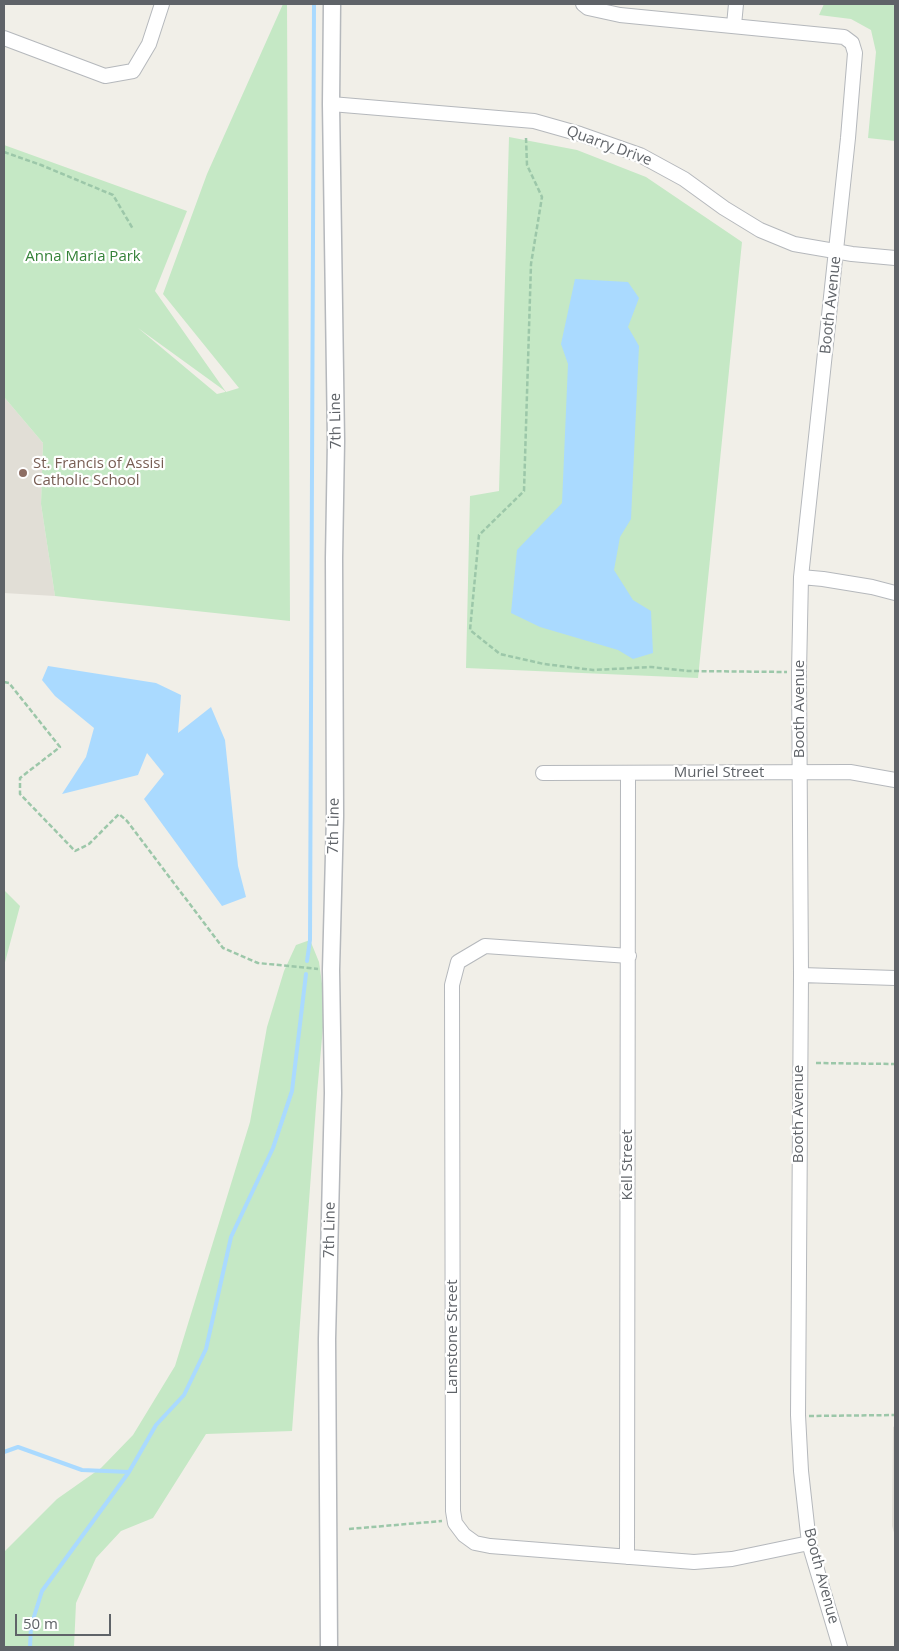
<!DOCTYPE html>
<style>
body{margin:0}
#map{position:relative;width:899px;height:1651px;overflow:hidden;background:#f1efe8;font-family:"Open Sans",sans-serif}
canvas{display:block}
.frame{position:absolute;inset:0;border:5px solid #5f6368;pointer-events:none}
.scale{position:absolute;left:15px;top:1614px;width:96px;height:22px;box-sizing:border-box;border:2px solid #5f6368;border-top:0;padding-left:6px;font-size:15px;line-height:18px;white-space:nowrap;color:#5f6368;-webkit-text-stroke:4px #fff;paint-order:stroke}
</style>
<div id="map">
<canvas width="899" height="1651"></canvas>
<div class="frame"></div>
<div class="scale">50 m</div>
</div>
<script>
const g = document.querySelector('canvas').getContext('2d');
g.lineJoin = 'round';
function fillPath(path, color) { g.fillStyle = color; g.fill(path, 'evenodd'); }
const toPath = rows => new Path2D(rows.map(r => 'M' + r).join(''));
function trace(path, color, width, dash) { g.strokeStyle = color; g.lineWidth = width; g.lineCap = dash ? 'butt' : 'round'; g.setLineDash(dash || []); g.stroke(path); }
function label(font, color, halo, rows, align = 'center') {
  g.font = font + ' "Open Sans",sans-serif'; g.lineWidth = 4.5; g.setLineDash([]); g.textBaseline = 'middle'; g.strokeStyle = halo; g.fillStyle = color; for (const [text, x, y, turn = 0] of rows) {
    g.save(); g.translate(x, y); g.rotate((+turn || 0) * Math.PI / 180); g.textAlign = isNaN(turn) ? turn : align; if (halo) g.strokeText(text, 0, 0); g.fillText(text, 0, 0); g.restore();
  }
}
const education = toPath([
 [4,397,43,443,41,504,55,596,4,593],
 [895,1426,895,1536,892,1526,893,1427]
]);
const green = toPath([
 [283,4,287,4,290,621,55,596,41,504,43,443,4,397,4,145,187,211,155,291,226,392,239,388,163,294,207,174],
 [138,328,225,391,225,392,217,394],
 [824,4,895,4,895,141,868,138,876,52,871,30,851,19,819,15],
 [509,137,577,150,646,177,742,242,698,678,466,668,470,496,499,491],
 [4,890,20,906,4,966],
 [310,940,319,962,325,1005,317,1093,292,1431,206,1434,153,1518,121,1531,96,1558,76,1603,74,1647,4,1647,4,1552,57,1499,101,1468,133,1435,175,1366,250,1122,267,1027,284,971,296,945]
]);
const water = toPath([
 [575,279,628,282,639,298,628,327,639,346,631,519,620,537,614,570,633,600,651,611,653,653,633,659,618,650,540,627,511,613,517,550,562,503,568,364,561,344],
 [48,666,156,683,181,695,178,733,211,707,225,740,238,866,246,897,222,906,144,799,164,774,147,753,138,775,62,794,86,757,94,728,55,696,42,680]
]);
const stream = toPath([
 [307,961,310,940,314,4],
 [4,1452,18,1447,82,1470,129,1472],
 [30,1647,31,1626,42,1591,129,1472,156,1425,184,1395,206,1349,231,1237,273,1148,292,1091,306,974]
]);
const path = toPath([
 [526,138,527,165,542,197,531,264,524,491,479,535,470,630,500,654,544,664,593,670,651,667,688,671,787,672],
 [4,152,41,165,113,195,133,229],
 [4,682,9,683,60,747,20,778,20,794,75,851,89,844,119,814,127,821,223,948,258,963,318,969],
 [816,1063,895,1064],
 [809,1416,895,1415],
 [349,1529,442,1521]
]);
const minor = toPath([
 [583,4,588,8,620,15,844,37,852,43,855,53,848,138,801,577,799,672,801,975,798,1415,801,1471,809,1543,840,1647],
 [734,25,736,4],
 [4,38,105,76,133,71,149,44,162,4],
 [331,104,534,121,580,134,640,155,684,179,724,208,760,230,794,244,852,254,895,258],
 [801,577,823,579,872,587,895,593],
 [543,773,850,772,895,780],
 [629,956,485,946,458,962,452,985,453,1511,455,1523,464,1535,475,1543,490,1546,694,1562,732,1559,809,1543],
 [801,975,895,978],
 [627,1557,628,773]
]);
const tertiary = toPath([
 [329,1647,327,1339,333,1093,331,970,335,816,334,558,336,441,331,104,332,4]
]);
const markers = [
 [23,473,5,"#8d6e63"]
];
const streetNames = [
 ["Quarry Drive",609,146,20],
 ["Booth Avenue",831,305,-84],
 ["7th Line",336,421,-91],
 ["Booth Avenue",800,709,-90],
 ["Muriel Street",719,773],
 ["7th Line",334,826,-89],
 ["Booth Avenue",799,1114,-90],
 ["Kell Street",628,1165,-90],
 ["7th Line",330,1230,-89],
 ["Lamstone Street",453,1337,-90],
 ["Booth Avenue",821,1576,75]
];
const parkNames = [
 ["Anna Maria Park",83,257]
];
const educationNames = [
 ["St. Francis of Assisi",33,464],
 ["Catholic School",33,481]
];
fillPath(education, '#e1ded6');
fillPath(green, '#c5e8c5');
fillPath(water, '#aadaff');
trace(stream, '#aadaff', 4);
trace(minor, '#b5b8bc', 16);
trace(tertiary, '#b5b8bc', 19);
trace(path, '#9cc7a9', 2.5, [5, 2.5]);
trace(minor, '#fff', 14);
trace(tertiary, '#fff', 16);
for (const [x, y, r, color] of markers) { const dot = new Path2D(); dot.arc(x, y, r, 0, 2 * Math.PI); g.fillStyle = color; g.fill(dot); trace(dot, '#fff', 2); }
label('15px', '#5f6368', '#fff', streetNames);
label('15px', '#348238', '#fff', parkNames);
label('15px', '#785e54', '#fff', educationNames, 'left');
</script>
